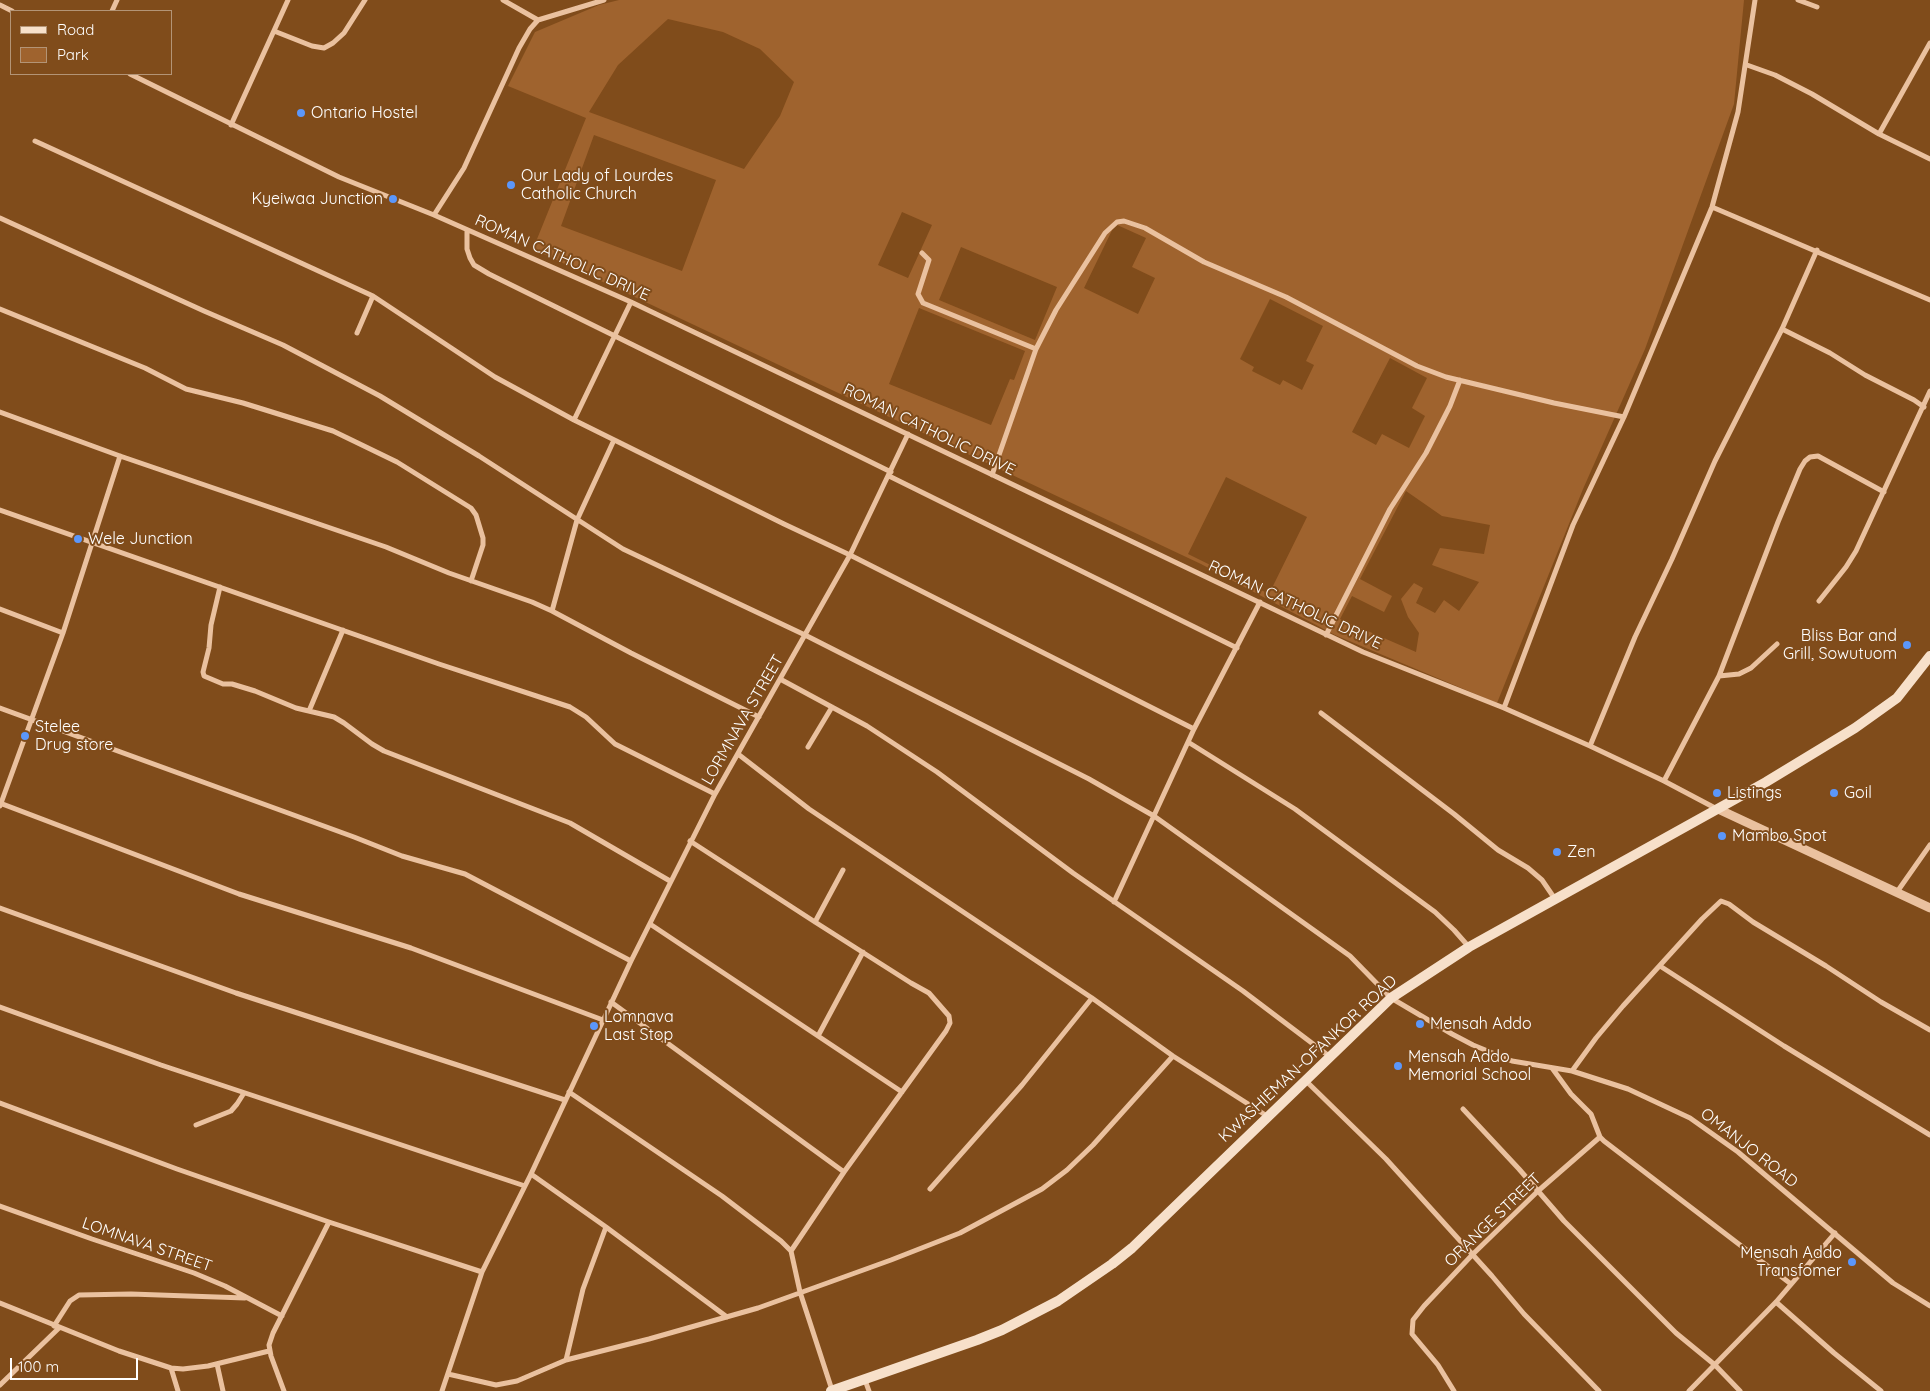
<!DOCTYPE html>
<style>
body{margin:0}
#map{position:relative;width:1930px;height:1391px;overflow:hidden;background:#804c1b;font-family:Quicksand,sans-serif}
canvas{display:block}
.legend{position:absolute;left:10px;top:10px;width:162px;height:65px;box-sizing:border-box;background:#804c1b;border:1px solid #b39476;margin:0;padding:6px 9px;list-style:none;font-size:15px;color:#fff}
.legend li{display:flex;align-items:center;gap:10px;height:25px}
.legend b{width:25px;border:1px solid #b39476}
.scale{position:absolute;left:10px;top:1358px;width:128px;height:22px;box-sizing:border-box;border:2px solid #fff;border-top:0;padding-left:6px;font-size:15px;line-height:18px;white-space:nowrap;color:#fff;-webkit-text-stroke:4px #804c1b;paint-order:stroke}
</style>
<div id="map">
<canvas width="1930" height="1391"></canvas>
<ul class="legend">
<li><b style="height:6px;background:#f7e0ca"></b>Road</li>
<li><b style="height:14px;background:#9f632e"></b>Park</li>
</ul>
<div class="scale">100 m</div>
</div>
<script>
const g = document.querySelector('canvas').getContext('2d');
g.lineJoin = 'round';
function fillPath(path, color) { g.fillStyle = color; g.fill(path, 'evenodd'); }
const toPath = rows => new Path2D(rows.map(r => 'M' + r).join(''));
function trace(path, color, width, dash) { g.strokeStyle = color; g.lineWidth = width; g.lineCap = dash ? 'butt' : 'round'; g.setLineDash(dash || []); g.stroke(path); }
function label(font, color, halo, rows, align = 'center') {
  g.font = font + ' Quicksand,sans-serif'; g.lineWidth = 4; g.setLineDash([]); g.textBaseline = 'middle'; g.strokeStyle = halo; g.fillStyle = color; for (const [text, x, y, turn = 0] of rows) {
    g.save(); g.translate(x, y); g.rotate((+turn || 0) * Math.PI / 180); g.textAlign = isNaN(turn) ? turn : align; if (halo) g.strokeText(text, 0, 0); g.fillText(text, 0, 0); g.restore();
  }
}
const green = toPath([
 [619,0,1744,0,1734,104,1645,349,1583,489,1497,703,1335,635,1201,564,533,249,586,118,508,86,535,32,599,5],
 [668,19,723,32,760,49,794,82,780,116,744,169,589,112,618,65],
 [594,135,716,180,682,271,561,226],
 [902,212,932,225,908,278,878,265],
 [1115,224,1146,238,1132,267,1155,278,1138,314,1084,288],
 [961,247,1057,287,1035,340,939,300],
 [1270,299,1323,326,1306,361,1314,365,1302,390,1283,380,1280,385,1252,371,1254,367,1240,359],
 [919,308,1025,351,1014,380,1010,379,991,425,889,384],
 [1390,358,1427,378,1412,408,1425,416,1409,448,1382,434,1376,445,1352,432],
 [1226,477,1307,517,1269,594,1188,554],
 [1406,491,1442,516,1490,525,1484,554,1440,548,1432,565,1479,582,1459,611,1444,600,1435,613,1416,603,1423,588,1414,583,1401,599,1408,617,1419,633,1416,652,1340,619,1352,596,1384,612,1392,596,1360,579]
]);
const minor = toPath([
 [503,0,538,20],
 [1798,0,1817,7],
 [0,5,12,11],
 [112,11,117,0],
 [274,31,312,46,324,48,333,43,344,33,365,0],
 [1747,65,1775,75,1812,94,1879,134,1930,159],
 [130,74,339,177,434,215,631,302,1363,652,1504,708,1590,746,1664,781,1717,809],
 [231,125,288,0],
 [1879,134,1930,43],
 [35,141,373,296,495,377,574,420,784,524,850,555,1194,729],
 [1712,207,1930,300],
 [434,215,464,168,519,48,530,29,538,20,604,0],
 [0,218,204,311,283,345,380,396,479,456,623,549,805,635,1089,779,1154,816,1350,956,1391,998,1452,1034,1473,1045,1512,1061,1572,1071,1628,1089,1690,1118,1738,1152,1893,1283,1930,1306],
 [467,230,467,249,470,258,474,265,489,274,891,472],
 [922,253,929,260,918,294,923,303,1036,349],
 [0,309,145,368,186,389,243,403,333,431,397,462,471,508,476,515,483,538,483,545,471,581],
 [1782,329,1830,353,1865,375,1914,400,1924,407],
 [357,333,373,296],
 [0,412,120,456,386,547,449,573,532,602,552,611,631,653,759,717],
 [574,420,631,302],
 [992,475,1036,349,1056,310,1105,233,1117,222,1124,221,1145,228,1204,262,1286,297,1417,366,1446,377,1554,403,1624,417],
 [889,476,1237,648],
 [0,510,439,664,570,707,586,717,615,744,715,794],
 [220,587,211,625,209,648,203,672,204,676,223,684,232,684,255,691,296,708,334,717,344,723,372,744,384,751,570,823,670,881],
 [1819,601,1846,567,1856,551,1930,391],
 [0,609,63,633],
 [552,611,577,520,614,440],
 [1326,635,1390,509,1426,453,1450,406,1460,380],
 [1719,676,1739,674,1751,668,1777,644],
 [780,679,867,726,937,772,1073,873,1243,991,1329,1056],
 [0,708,354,837,402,856,465,874,631,961],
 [1504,708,1573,525,1624,417,1712,207,1738,112,1755,0],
 [309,711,343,630],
 [1321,713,1454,814,1498,850,1528,868,1542,880,1555,899],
 [1188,742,1295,809,1435,912,1454,930,1469,947],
 [1590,746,1635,637,1672,559,1715,461,1782,329,1817,250],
 [808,747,832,707],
 [738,754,809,809,1092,998,1173,1056,1267,1116],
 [1664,781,1719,676,1778,522,1800,469,1805,461,1810,457,1818,456,1884,492],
 [0,803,239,894,411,948,603,1020],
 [0,806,63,633,120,456],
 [690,841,815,922,911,983,929,993,949,1016,950,1023,946,1031,844,1172,791,1251],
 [1897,892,1930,845],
 [1114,902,1194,729,1260,602],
 [0,908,236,993,565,1100],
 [815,922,843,870],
 [650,924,902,1092],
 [1660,966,1784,1046,1930,1135],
 [611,1002,844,1172],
 [0,1007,161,1065,525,1186],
 [818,1036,863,952],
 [1552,1068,1571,1094,1591,1114,1600,1137,1604,1141,1791,1284],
 [1572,1071,1596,1038,1623,1006,1702,919,1721,901,1729,904,1753,922,1826,966,1881,1002,1930,1030],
 [1306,1081,1386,1159,1492,1276,1524,1314,1599,1391],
 [569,1092,722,1196,781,1241,791,1251,800,1292,832,1390],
 [0,1103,177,1169,329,1222,482,1272],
 [1463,1109,1519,1169,1564,1221,1676,1333,1715,1365,1740,1391],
 [196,1125,231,1111,237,1104,244,1093],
 [531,1174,606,1227,727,1317],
 [930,1189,1022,1085,1092,998],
 [0,1206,92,1239,194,1273,225,1286,282,1316],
 [1776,1302,1834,1353,1881,1391],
 [0,1303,119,1351,171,1368,183,1369,208,1366,269,1351],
 [54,1326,70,1301,79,1295,131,1294,245,1298],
 [566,1360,583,1289,606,1227],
 [217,1364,223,1391],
 [171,1368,178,1391],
 [448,1374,496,1385,517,1381,566,1360,649,1339,758,1308,891,1260,960,1233,1042,1189,1067,1170,1093,1145,1173,1056],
 [865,1380,869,1391],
 [0,1385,59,1328],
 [284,1391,271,1356,269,1345,273,1333,329,1222],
 [442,1391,482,1272,531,1174,631,961,715,794,850,555,908,434],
 [1454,1391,1438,1365,1412,1334,1413,1320,1424,1306,1473,1254,1538,1191,1600,1137],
 [1689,1391,1776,1302,1835,1233]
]);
const tertiary = toPath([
 [1718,809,1930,908]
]);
const secondary = toPath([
 [831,1391,977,1340,1002,1330,1058,1301,1112,1264,1132,1248,1391,998,1469,947,1766,782,1855,728,1897,698,1930,656]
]);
const markers = [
 [301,113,5,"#5b97fb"],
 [511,185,5,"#5b97fb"],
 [393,199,5,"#5b97fb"],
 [78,539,5,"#5b97fb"],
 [1907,645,5,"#5b97fb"],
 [25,736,5,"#5b97fb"],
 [1717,793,5,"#5b97fb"],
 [1834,793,5,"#5b97fb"],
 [1722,836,5,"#5b97fb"],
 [1557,852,5,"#5b97fb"],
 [1420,1024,5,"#5b97fb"],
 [594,1026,5,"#5b97fb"],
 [1398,1066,5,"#5b97fb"],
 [1852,1262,5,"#5b97fb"]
];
const poiNames = [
 ["Ontario Hostel",311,113],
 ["Our Lady of Lourdes",521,176],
 ["Catholic Church",521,194],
 ["Kyeiwaa Junction",383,199,"right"],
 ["Wele Junction",88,539],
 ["Bliss Bar and",1897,636,"right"],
 ["Grill, Sowutuom",1897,654,"right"],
 ["Stelee",35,727],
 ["Drug store",35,745],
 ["Listings",1727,793],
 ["Goil",1844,793],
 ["Mambo Spot",1732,836],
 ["Zen",1567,852],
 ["Lomnava",604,1017],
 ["Last Stop",604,1035],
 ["Mensah Addo",1430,1024],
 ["Mensah Addo",1408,1057],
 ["Memorial School",1408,1075],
 ["Mensah Addo",1842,1253,"right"],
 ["Transfomer",1842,1271,"right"]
];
const streetNames = [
 ["ROMAN CATHOLIC DRIVE",562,258,24],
 ["ROMAN CATHOLIC DRIVE",929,430,26],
 ["ROMAN CATHOLIC DRIVE",1295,605,25],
 ["LORMNAVA STREET",743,720,-60],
 ["KWASHIEMAN-OFANKOR ROAD",1308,1059,-43],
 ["OMANJO ROAD",1749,1148,38],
 ["ORANGE STREET",1493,1220,-44],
 ["LOMNAVA STREET",147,1245,19]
];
fillPath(green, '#9f632e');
trace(minor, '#eac19f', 5);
trace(tertiary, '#eac19f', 9);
trace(secondary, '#f7e0ca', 10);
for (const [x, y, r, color] of markers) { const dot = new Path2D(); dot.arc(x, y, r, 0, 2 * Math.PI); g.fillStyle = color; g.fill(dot); trace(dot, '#804c1b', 2); }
label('16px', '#fff', '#804c1b', poiNames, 'left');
label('16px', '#fff', '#804c1b', streetNames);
</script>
